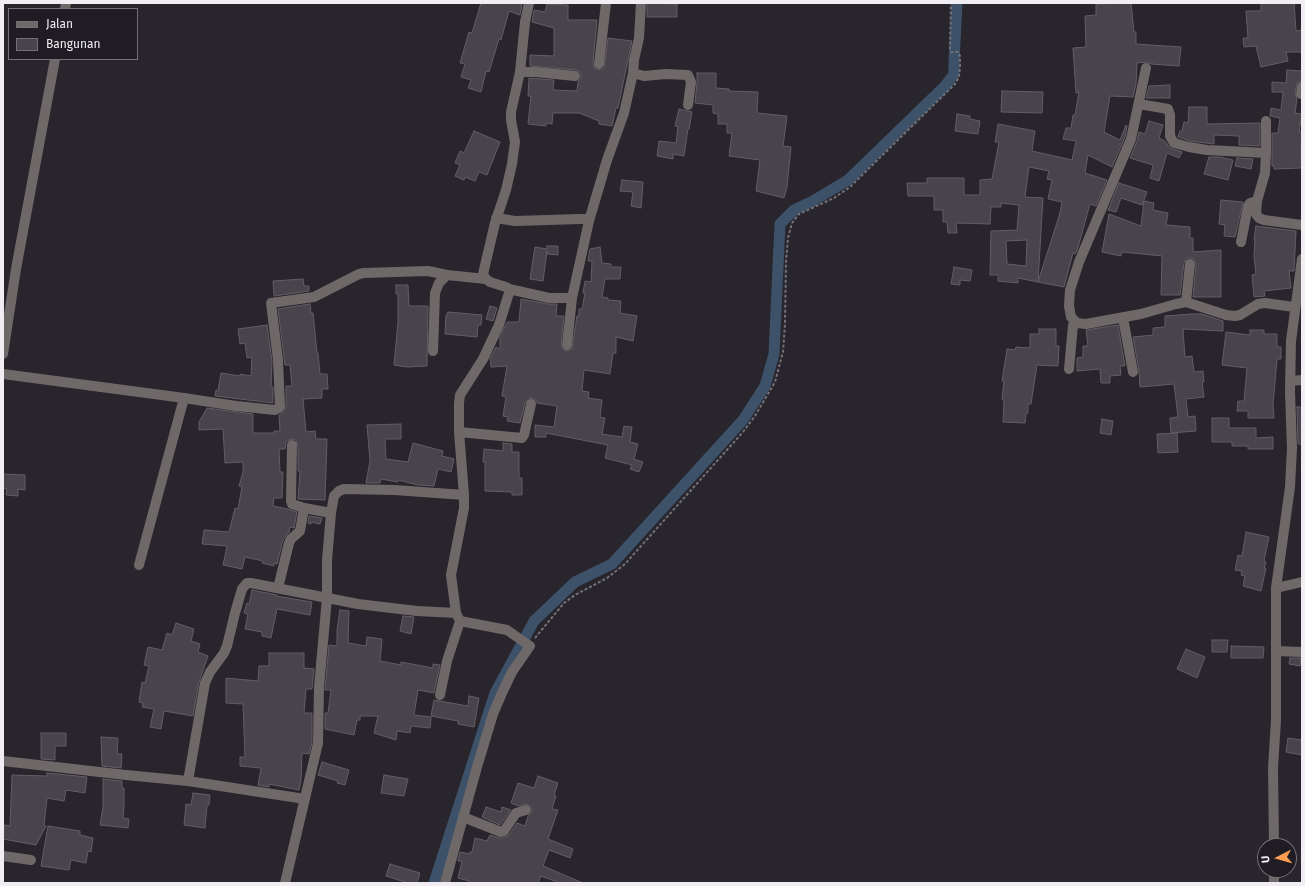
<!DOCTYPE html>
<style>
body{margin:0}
#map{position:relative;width:1305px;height:886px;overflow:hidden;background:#28252d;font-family:"Fira Sans",sans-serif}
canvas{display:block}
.frame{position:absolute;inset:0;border:4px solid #f0eef3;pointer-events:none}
.legend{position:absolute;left:8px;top:8px;width:130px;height:52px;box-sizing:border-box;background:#1f1c23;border:1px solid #737076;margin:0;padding:5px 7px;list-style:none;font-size:12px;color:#f0eef3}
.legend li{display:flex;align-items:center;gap:8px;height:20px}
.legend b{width:20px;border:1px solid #737076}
.north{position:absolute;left:1257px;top:838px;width:40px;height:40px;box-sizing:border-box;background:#1f1c23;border:1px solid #737076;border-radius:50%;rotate:264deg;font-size:11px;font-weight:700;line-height:16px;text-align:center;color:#f0eef3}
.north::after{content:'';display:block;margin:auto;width:14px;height:18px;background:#fc9d53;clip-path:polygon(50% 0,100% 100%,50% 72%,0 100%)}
</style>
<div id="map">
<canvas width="1305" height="886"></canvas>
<div class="frame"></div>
<ul class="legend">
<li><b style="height:5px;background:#6e6968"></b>Jalan</li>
<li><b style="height:11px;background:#49444b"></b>Bangunan</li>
</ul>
<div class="north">U</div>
</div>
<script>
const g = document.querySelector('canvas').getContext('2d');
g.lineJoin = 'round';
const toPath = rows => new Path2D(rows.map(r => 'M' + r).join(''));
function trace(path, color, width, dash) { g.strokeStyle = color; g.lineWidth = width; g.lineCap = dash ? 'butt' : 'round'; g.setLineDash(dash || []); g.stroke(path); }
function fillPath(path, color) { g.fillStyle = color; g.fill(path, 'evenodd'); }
const canal = toPath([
 [434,883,495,693,534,621,575,582,612,564,743,420,765,386,774,354,780,224,794,210,813,201,848,180,945,86,954,74,954,62,957,3]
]);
const building = toPath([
 [481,3,518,3,522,5,520,15,509,11,501,40,499,39,489,72,486,71,481,92,468,88,471,80,461,77,465,64,460,63,469,32,472,33,481,3],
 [647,3,677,4,677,17,647,17,647,3],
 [1131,3,1134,32,1136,32,1136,44,1181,47,1179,66,1151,64,1147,62,1137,63,1136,84,1133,97,1110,96,1104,132,1120,140,1126,125,1127,126,1125,137,1112,167,1088,155,1085,173,1107,180,1096,206,1090,204,1077,251,1075,254,1073,253,1064,287,1038,282,1060,213,1062,202,1048,199,1052,180,1047,179,1049,171,1029,167,1025,197,1043,198,1038,282,1018,278,1018,283,998,281,998,275,990,275,991,231,1017,230,1019,205,1001,203,1001,207,991,207,990,224,956,223,957,233,948,233,947,222,943,222,943,210,934,210,934,196,908,196,907,183,927,183,927,178,964,178,964,195,980,195,980,180,992,179,999,142,995,142,998,124,1035,131,1032,151,1072,160,1076,141,1063,139,1066,128,1071,128,1073,115,1075,115,1079,92,1076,93,1073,48,1086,47,1085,16,1096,15,1096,4,1131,3],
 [1027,240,1026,266,1007,264,1006,241,1027,240],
 [1261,3,1294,3,1296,31,1302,30,1302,52,1286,52,1288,61,1261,67,1256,46,1244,47,1243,38,1248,38,1246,11,1261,11,1261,3],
 [547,4,568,5,568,20,597,20,593,63,595,69,601,70,604,68,608,38,632,41,618,108,616,108,612,126,599,124,599,121,579,113,553,113,552,124,546,123,546,126,528,124,531,96,528,96,529,78,554,80,553,90,577,91,578,82,581,77,581,73,576,70,530,66,530,55,554,56,554,28,532,22,534,10,545,12,547,4],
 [1287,70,1302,71,1301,81,1297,83,1295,93,1297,99,1295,113,1302,114,1299,132,1302,132,1301,155,1302,155,1302,168,1274,169,1274,166,1272,166,1272,133,1278,133,1280,118,1270,116,1271,108,1281,110,1283,92,1272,92,1272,82,1286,83,1287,70],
 [697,73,716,73,716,88,729,89,729,91,758,92,757,113,787,116,783,146,791,147,787,187,784,198,756,191,760,160,729,156,732,133,727,133,727,124,718,124,718,114,713,113,713,105,695,103,697,83,697,73],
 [1170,85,1170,98,1146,98,1149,86,1170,85],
 [1002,91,1043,92,1042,113,1001,112,1002,91],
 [1189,107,1207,107,1207,124,1260,123,1260,146,1239,145,1239,136,1214,135,1214,144,1190,141,1178,137,1180,131,1182,131,1184,122,1188,123,1189,107],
 [679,109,692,112,689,129,688,129,684,156,673,154,673,159,657,156,659,141,676,143,678,127,675,126,679,109],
 [957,114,970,116,970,119,980,121,978,134,955,131,957,114],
 [1149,121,1163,125,1159,138,1165,141,1170,148,1182,152,1179,158,1167,153,1159,181,1150,178,1153,165,1130,158,1137,141,1139,132,1145,134,1149,121],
 [474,131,500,142,487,175,479,172,475,181,465,177,464,180,455,176,460,165,455,163,460,151,464,153,474,131],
 [1209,157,1220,157,1233,160,1228,180,1204,174,1209,157],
 [1237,158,1253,159,1251,169,1235,166,1237,158],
 [622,180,643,182,641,208,631,206,633,192,620,191,622,180],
 [1119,183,1147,192,1142,205,1121,198,1116,212,1108,210,1119,183],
 [1221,200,1243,202,1235,237,1224,236,1225,225,1219,224,1221,200],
 [1144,201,1154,203,1153,210,1168,213,1166,225,1190,227,1190,238,1193,238,1193,252,1221,250,1221,297,1193,297,1196,264,1194,259,1191,258,1187,258,1184,263,1180,295,1161,295,1162,256,1122,252,1121,256,1102,252,1109,214,1141,226,1144,201],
 [1256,226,1296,231,1294,271,1289,271,1291,288,1264,291,1265,296,1254,297,1252,275,1256,274,1254,256,1255,239,1254,239,1256,226],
 [547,246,558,246,558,255,547,254,547,251,543,281,530,279,535,247,547,249,547,246],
 [600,247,602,263,611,264,611,267,621,267,620,279,605,279,602,297,608,298,608,300,621,301,620,313,637,316,633,341,616,337,616,353,613,353,610,374,584,370,582,391,589,392,588,398,602,400,600,417,605,418,602,434,622,437,624,426,632,427,630,442,638,444,634,459,643,462,639,472,630,469,632,465,605,458,608,445,546,433,546,437,535,437,535,425,554,427,557,406,537,403,535,399,529,398,525,403,520,423,507,421,508,417,503,416,506,397,502,396,507,366,491,367,490,358,496,347,500,349,500,337,507,322,519,322,521,299,548,304,557,304,556,316,564,316,561,347,566,351,572,349,577,316,579,316,579,309,582,309,585,293,583,293,585,281,591,282,592,261,588,261,590,249,600,247],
 [954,267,972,270,970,281,960,280,960,285,951,284,954,267],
 [303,279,304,286,309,286,309,291,274,296,273,281,303,279],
 [396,285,408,285,409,306,428,306,427,366,407,367,394,365,398,322,398,294,396,294,396,285],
 [310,304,311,313,313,313,317,353,318,353,320,374,327,374,328,389,322,389,322,398,303,399,306,432,315,431,316,439,327,439,325,500,298,499,300,471,298,471,298,445,295,439,289,440,286,442,285,449,279,449,280,472,283,472,282,498,274,498,273,506,288,509,297,512,294,528,290,527,289,532,283,540,277,564,274,563,274,566,262,563,263,561,245,557,242,569,223,565,227,546,202,544,204,530,229,532,235,508,238,509,242,487,239,486,243,472,243,462,225,463,223,429,199,430,199,422,207,408,253,414,253,433,274,433,274,431,280,431,279,415,285,410,286,407,286,386,292,386,290,365,285,365,278,309,310,304],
 [490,306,497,308,493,321,486,319,490,306],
 [448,312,482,315,481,325,478,325,477,337,445,334,446,315,447,315,448,312],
 [1192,314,1202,314,1223,321,1223,331,1183,329,1185,357,1192,356,1194,372,1203,371,1204,382,1202,382,1204,397,1186,399,1188,417,1195,416,1196,431,1171,433,1170,418,1178,417,1174,384,1140,387,1139,371,1133,337,1153,335,1153,328,1165,327,1165,316,1192,314],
 [267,325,272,361,271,387,273,387,273,403,215,396,216,390,218,391,221,373,240,376,240,374,251,376,252,357,247,358,245,343,240,344,238,329,267,325],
 [1118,325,1125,366,1120,366,1121,375,1110,376,1110,383,1101,383,1100,369,1077,371,1077,358,1083,357,1083,346,1088,346,1086,330,1118,325],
 [1039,329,1056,329,1056,346,1059,346,1058,366,1037,365,1031,404,1028,404,1028,413,1026,413,1025,423,1003,422,1004,400,1002,399,1004,381,1002,381,1007,349,1015,350,1016,347,1030,348,1030,334,1039,334,1039,329],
 [1250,330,1264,330,1264,334,1277,334,1277,347,1281,347,1281,359,1277,359,1273,405,1274,418,1248,418,1248,411,1237,411,1238,401,1244,401,1247,368,1222,365,1226,332,1250,335,1250,330],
 [1297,407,1302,407,1302,444,1298,444,1297,407],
 [1212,418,1229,418,1229,428,1256,428,1256,438,1273,437,1273,449,1248,449,1248,446,1232,446,1232,442,1212,442,1212,418],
 [1102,419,1113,421,1111,435,1100,433,1102,419],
 [401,424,401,439,385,439,386,459,408,462,413,443,443,451,442,456,454,459,451,472,438,469,434,486,418,485,398,480,398,482,381,479,380,483,366,483,370,461,367,425,401,424],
 [1177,433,1178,452,1158,453,1157,434,1177,433],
 [503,443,512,444,512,452,519,452,519,478,522,478,522,495,512,495,512,492,485,491,485,462,483,462,484,449,503,451,503,443],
 [3,474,25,475,25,490,18,489,18,496,6,495,7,489,3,488,3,474],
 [309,516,322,518,320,524,311,522,311,524,308,523,309,516],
 [1246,532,1269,537,1264,561,1266,562,1264,568,1266,568,1261,591,1243,586,1245,576,1241,575,1242,571,1235,570,1238,555,1242,556,1246,532],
 [252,590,277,595,276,596,312,602,310,615,277,609,271,638,262,636,262,632,245,629,248,614,244,613,247,603,249,604,252,590],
 [340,610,349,611,348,643,366,646,367,637,382,639,380,661,401,665,401,662,433,668,433,664,440,665,434,693,418,690,414,715,431,717,430,728,411,726,410,733,397,731,396,740,374,733,378,716,360,716,360,720,357,720,354,735,325,729,325,713,328,713,331,690,325,690,329,645,337,646,337,630,340,610],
 [403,616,414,617,411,634,400,631,403,616],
 [176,623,194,629,191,641,200,644,198,652,208,656,199,682,193,716,164,711,161,729,150,727,154,709,142,707,143,703,139,702,142,682,145,683,149,666,144,665,148,647,162,650,167,633,172,635,176,623],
 [1212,640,1228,640,1227,652,1212,652,1212,640],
 [1231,646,1264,647,1263,658,1231,658,1231,646],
 [1186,649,1205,657,1197,678,1177,669,1186,649],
 [269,653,304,653,304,668,314,669,312,689,306,689,304,713,312,713,312,742,309,754,302,753,301,780,299,790,269,784,269,787,258,785,261,768,240,766,240,757,245,757,243,704,226,703,226,678,258,681,259,666,269,666,269,653],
 [1290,658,1301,658,1300,666,1289,664,1290,658],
 [469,696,479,698,474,727,458,724,458,721,431,716,434,700,468,706,469,696],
 [41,733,66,733,66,746,55,746,55,760,41,759,41,733],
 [101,737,118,738,117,754,122,754,121,768,102,766,101,737],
 [1288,738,1302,740,1302,755,1286,752,1288,738],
 [322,762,349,770,345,785,337,783,338,781,318,775,322,762],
 [47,773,87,777,85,793,66,790,64,801,47,798,44,825,46,826,36,845,3,839,4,825,10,826,12,775,47,776,47,773],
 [384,775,408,779,404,796,381,793,384,775],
 [538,776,558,783,554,795,556,796,552,809,558,810,548,839,573,849,570,858,549,850,543,866,583,883,560,883,541,876,538,883,468,883,469,881,458,878,462,861,458,861,460,852,470,854,470,852,472,852,475,838,487,841,490,835,499,838,503,838,509,835,517,823,525,826,528,816,532,812,532,808,527,804,518,806,511,803,518,783,534,788,538,776],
 [103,779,122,781,122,788,124,788,124,805,123,818,129,819,128,828,100,825,103,807,103,779],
 [193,793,210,795,209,805,207,805,205,828,184,825,186,804,191,805,193,793],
 [486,807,501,812,502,807,511,810,500,825,482,817,486,807],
 [48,826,80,831,80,835,93,838,91,852,88,851,86,863,71,860,69,870,41,866,48,826],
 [390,864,420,873,417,883,408,883,386,876,390,864]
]);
const path = toPath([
 [535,638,564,603,575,595,607,578,625,564,743,432,755,416,775,382,783,352,785,324,786,262,788,238,792,223,799,214,834,198,850,187,955,84,959,77,960,66,960,56,958,52,951,52,950,49,951,3]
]);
const minor = toPath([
 [641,3,639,38,634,60,633,73,644,76,666,74,688,75,691,82,688,105],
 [65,9,66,3],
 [599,64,606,3],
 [1146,68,1131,139,1079,262,1070,290,1069,306,1071,317,1077,323,1086,324,1141,314,1176,304,1186,302,1226,315,1235,316,1240,315,1258,304,1265,303,1294,307],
 [520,72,536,72,575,76],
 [1301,94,1302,87],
 [1139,104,1168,109,1170,115,1170,136,1174,143,1189,147,1207,150,1266,153,1265,173,1257,201,1256,214,1259,218,1264,220,1302,225],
 [1266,121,1266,153],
 [496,218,515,221,580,219,585,219,589,221,572,298,549,298,509,289],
 [589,221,607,160,624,113,633,73],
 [1241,242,1248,206,1250,203,1257,201],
 [1186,302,1190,264],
 [1123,318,1133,372],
 [567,345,572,298],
 [433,351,435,293,439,283,447,275,486,279],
 [3,354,16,269,55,59],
 [1069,369,1073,325,1077,323],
 [3,374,184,398,236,406,275,410,280,407,278,360,271,303,314,297,359,274,364,273,428,271,447,275],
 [1290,381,1302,380],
 [459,432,522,438,524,435,531,404],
 [292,445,291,501,292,504,304,508,331,513],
 [139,565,184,398],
 [278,588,289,543,291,539,300,531,304,508],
 [1276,588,1302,582],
 [1276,651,1302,652],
 [440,695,447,661,460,621,456,613,451,575,464,508,464,495,459,432,459,403,460,395,483,359,499,325,509,293,509,289,506,287,490,282,486,279,483,274,495,223,506,190,512,164,515,142,511,120,511,112,520,72,525,22,529,3],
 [3,761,126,775,188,781,305,799],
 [188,781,205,683,210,672,224,653,227,646,235,613,242,589,247,583,251,583,358,604,417,611,456,613],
 [463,817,501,832,504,831,516,813,526,810],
 [1274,846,1273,768,1276,720,1276,588,1290,487,1292,448,1290,392,1291,341,1302,259],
 [3,856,31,860],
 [1274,870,1274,883],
 [285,883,318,743,319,687,327,598,327,560,331,513,334,496,339,491,344,489,395,490,464,495],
 [445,883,477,767,493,714,502,693,512,672,530,646,507,630,460,621]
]);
trace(canal, '#3d5169', 11);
fillPath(building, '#49444b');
trace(building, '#635d65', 1);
trace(path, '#747279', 2, [3, 2]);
trace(minor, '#6e6968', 10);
</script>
